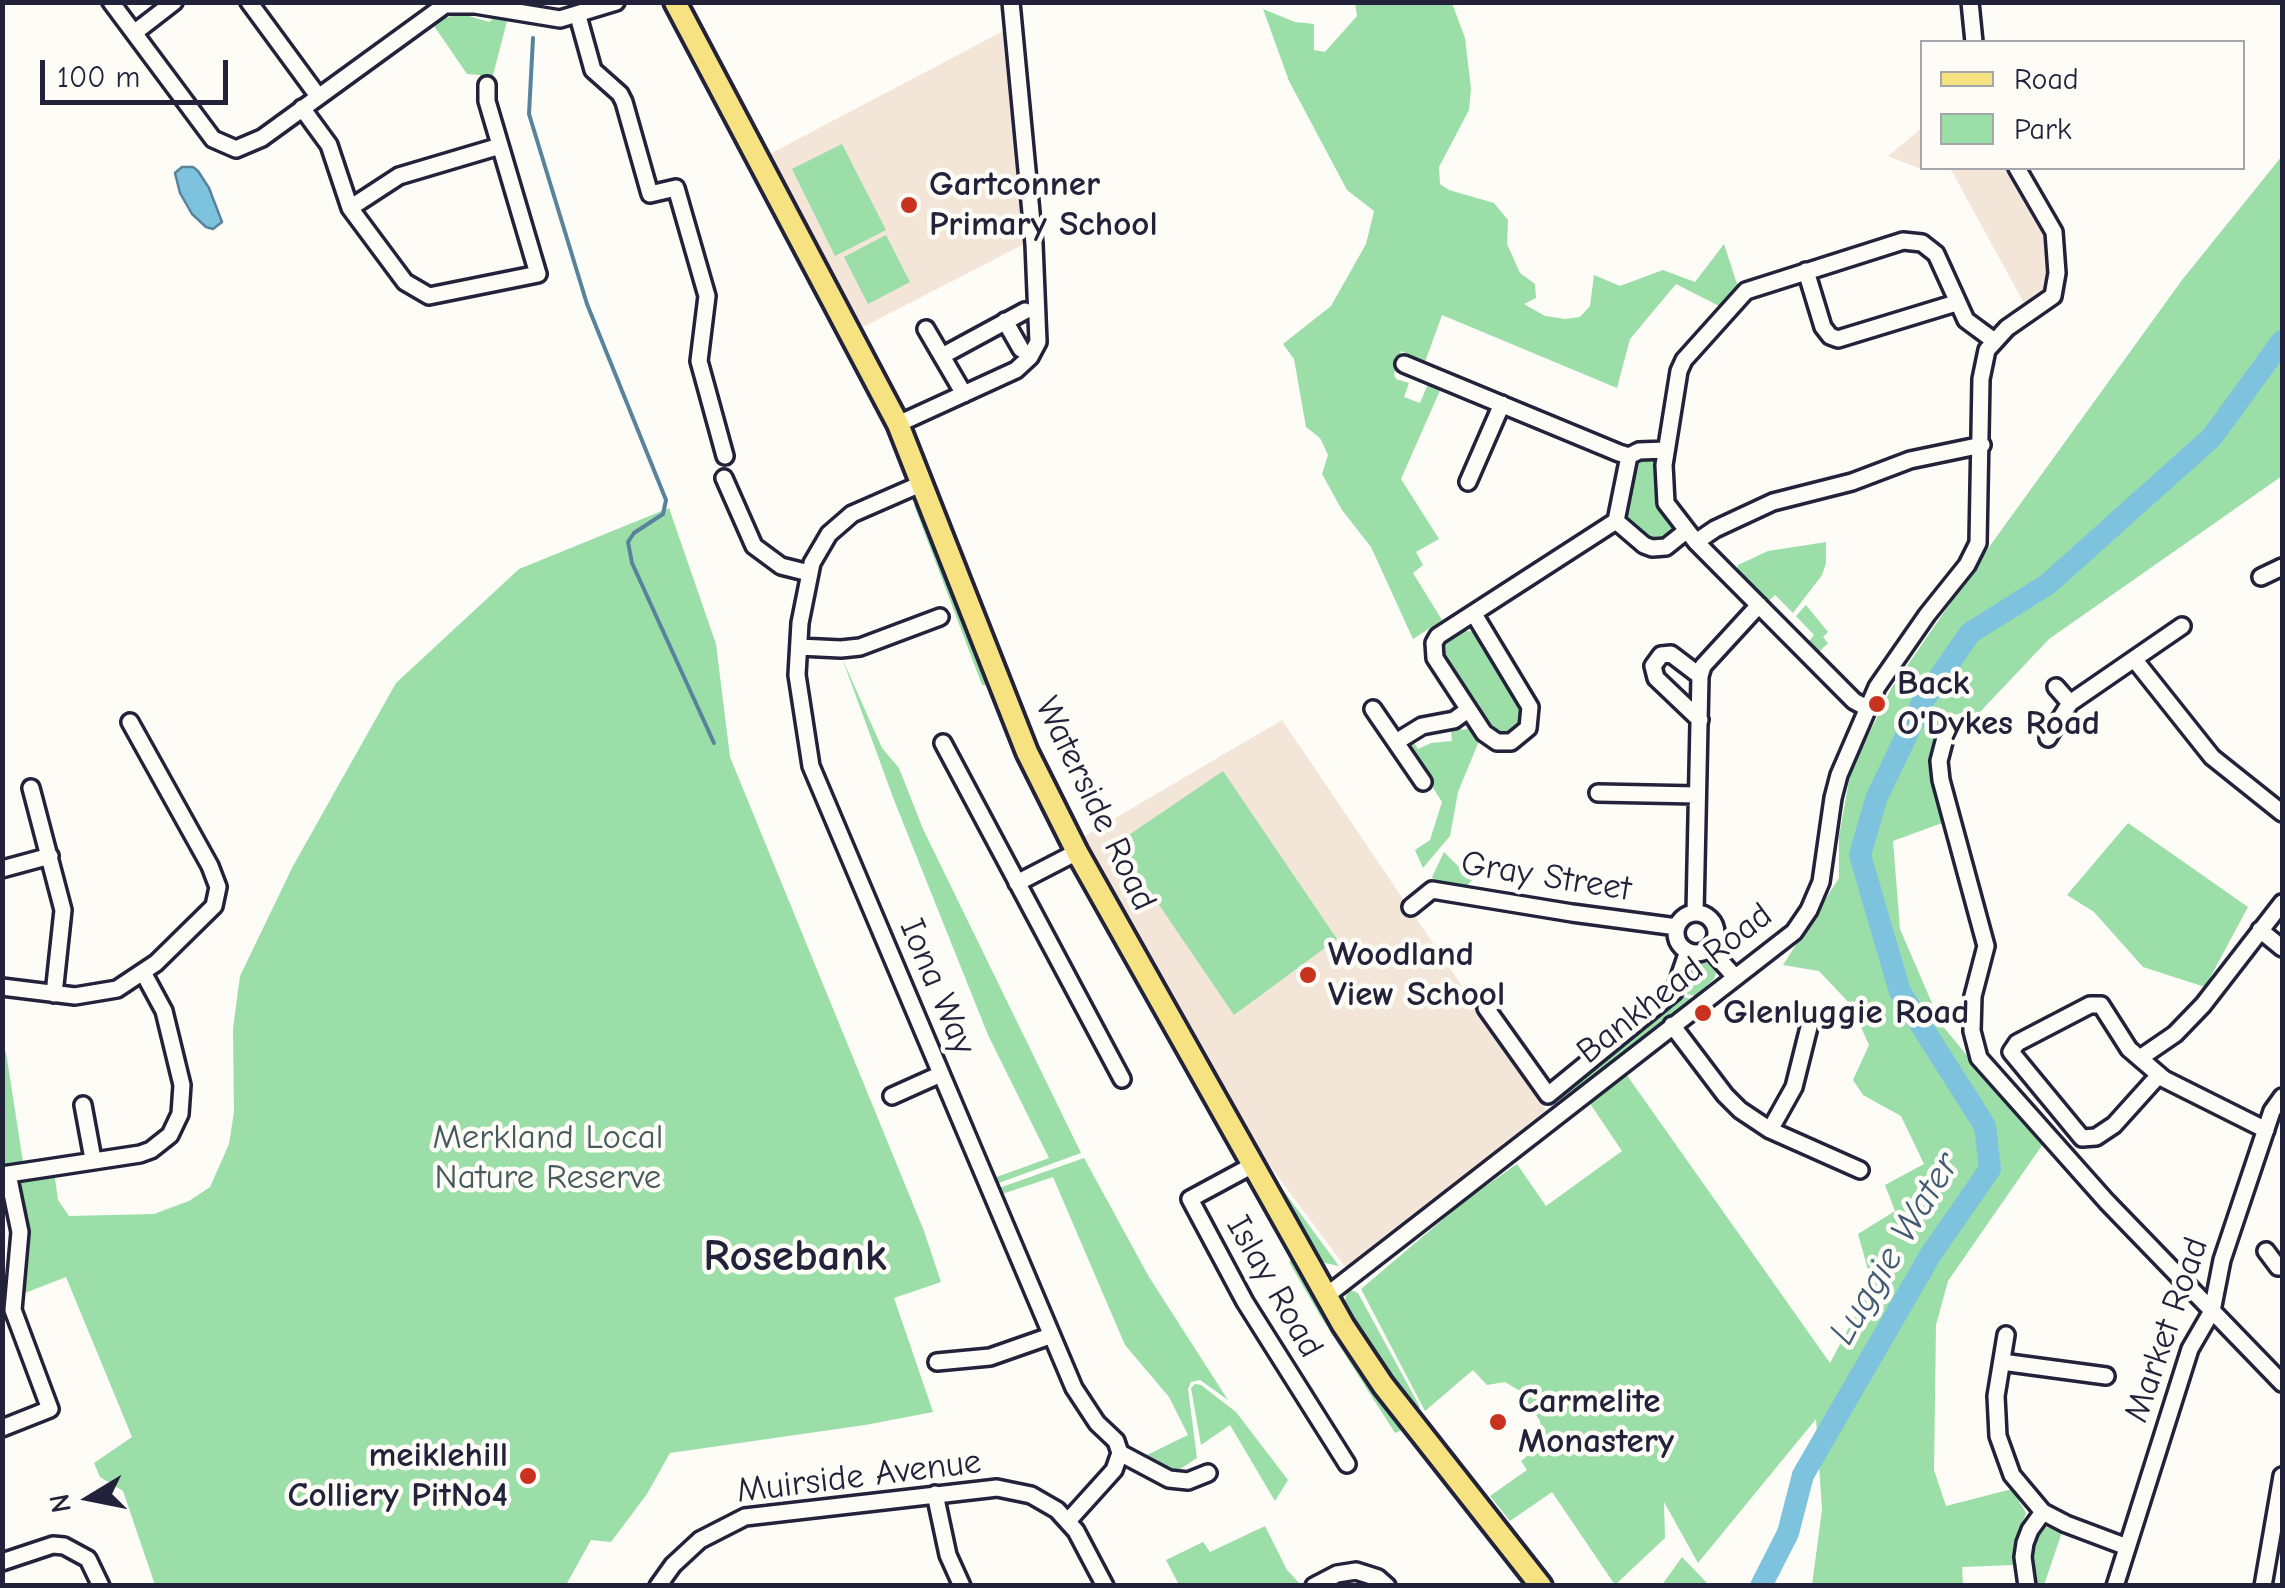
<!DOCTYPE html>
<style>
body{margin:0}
#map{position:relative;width:2285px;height:1588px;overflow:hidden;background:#fdfcf7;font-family:"Comic Neue",sans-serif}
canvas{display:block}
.frame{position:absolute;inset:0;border:5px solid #22223b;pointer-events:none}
.legend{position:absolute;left:1920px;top:40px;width:325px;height:130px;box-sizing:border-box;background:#fdfcf7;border:2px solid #a5a5ac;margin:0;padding:12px 18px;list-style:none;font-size:30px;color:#22223b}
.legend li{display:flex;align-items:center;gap:20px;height:50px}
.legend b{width:50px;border:2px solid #a5a5ac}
.north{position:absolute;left:40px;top:1448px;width:100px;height:100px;-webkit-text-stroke:8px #fdfcf7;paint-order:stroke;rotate:260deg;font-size:28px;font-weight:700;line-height:40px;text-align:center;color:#22223b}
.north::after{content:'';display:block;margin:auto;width:35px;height:45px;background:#22223b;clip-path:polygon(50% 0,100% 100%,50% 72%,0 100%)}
.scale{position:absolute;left:40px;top:60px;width:188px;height:45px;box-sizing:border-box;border:5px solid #22223b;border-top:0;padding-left:12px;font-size:30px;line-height:35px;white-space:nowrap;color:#22223b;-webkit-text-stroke:8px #fdfcf7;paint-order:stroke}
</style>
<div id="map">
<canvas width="2285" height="1588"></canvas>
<div class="frame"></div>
<ul class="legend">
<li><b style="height:12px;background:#f7e281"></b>Road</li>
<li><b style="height:28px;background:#9bdea8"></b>Park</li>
</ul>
<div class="north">N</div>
<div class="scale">100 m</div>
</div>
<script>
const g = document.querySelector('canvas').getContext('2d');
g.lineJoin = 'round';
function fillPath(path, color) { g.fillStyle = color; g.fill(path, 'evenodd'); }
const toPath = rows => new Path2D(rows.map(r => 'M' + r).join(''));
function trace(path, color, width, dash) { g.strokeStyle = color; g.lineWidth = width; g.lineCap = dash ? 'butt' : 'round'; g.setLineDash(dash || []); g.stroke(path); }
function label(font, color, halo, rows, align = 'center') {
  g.font = font + ' "Comic Neue",sans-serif'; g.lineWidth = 9; g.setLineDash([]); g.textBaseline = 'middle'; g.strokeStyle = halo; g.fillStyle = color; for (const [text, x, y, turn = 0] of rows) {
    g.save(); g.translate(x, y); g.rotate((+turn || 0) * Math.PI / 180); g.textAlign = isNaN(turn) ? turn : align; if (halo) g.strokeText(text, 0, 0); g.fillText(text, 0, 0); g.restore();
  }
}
const built = toPath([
 [1009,28,1030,241,863,327,764,157],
 [1922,128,1922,168,1926,168,1921,169,1888,156],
 [1950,168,2012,168,2048,234,2050,291,2026,307],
 [1282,720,1548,1113,1346,1268,1264,1158,1083,837]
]);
const green = toPath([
 [1355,3,1452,3,1465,38,1471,89,1469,110,1439,167,1440,184,1449,190,1494,203,1508,220,1507,244,1520,273,1535,284,1536,298,1524,304,1545,316,1565,319,1580,317,1590,306,1594,275,1620,286,1663,270,1695,282,1724,244,1738,287,1719,306,1676,284,1630,339,1617,388,1442,315,1425,362,1401,351,1394,374,1396,379,1409,383,1404,397,1420,403,1430,379,1442,386,1401,479,1439,539,1416,552,1423,565,1413,573,1442,620,1413,639,1371,547,1342,510,1322,474,1328,455,1320,438,1306,427,1294,359,1283,344,1331,306,1366,244,1374,211,1347,190,1289,81,1263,9,1295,22,1314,24,1314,50,1325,52,1357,16],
 [459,13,489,22,494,18,507,21,491,83,480,82,480,75,467,74,432,23],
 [842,144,886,230,835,256,792,169],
 [2282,156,2282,476,2049,639,1979,713,1948,715,1937,750,1945,822,1893,841,1900,929,1941,1024,1979,1070,2045,1141,1948,1281,1936,1325,1934,1470,1946,1506,2012,1489,2026,1513,2018,1535,2015,1565,1962,1567,1963,1585,1812,1585,1822,1510,1816,1419,1698,1563,1664,1502,1665,1538,1615,1585,1552,1492,1510,1521,1490,1496,1527,1470,1521,1461,1542,1444,1540,1421,1520,1391,1505,1382,1487,1385,1473,1370,1425,1411,1361,1289,1467,1199,1517,1164,1546,1206,1622,1151,1589,1102,1626,1074,1830,1363,1872,1284,1858,1234,1895,1211,1885,1185,1924,1164,1901,1116,1863,1095,1853,1080,1869,1045,1851,1005,1819,971,1783,965,1839,878,1839,836,1851,770,1891,689,1992,543,2182,280],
 [886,235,910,282,868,304,844,257],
 [1644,456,1651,457,1656,464,1672,530,1669,538,1653,543,1623,518,1635,464],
 [922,502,991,686,982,685,914,505],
 [669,508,716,644,730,757,924,1231,941,1282,894,1298,933,1412,865,1425,670,1453,647,1494,611,1542,591,1540,566,1585,155,1585,123,1491,100,1477,94,1463,132,1437,66,1277,12,1298,20,1232,8,1174,53,1165,58,1200,69,1216,154,1214,189,1201,210,1187,229,1144,234,1112,233,1029,240,976,293,866,396,683,519,569],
 [1826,542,1826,563,1822,575,1793,613,1775,595,1767,603,1737,571,1738,565,1768,551],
 [1806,605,1828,632,1823,637,1828,643,1815,656,1806,645,1814,635,1796,616],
 [1458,630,1475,632,1482,639,1526,709,1519,732,1496,737,1442,657,1446,639],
 [842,658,882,748,899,768,923,829,1081,1153,996,1184,994,1178,1049,1158,988,1035,894,800],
 [1460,728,1463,730,1469,728,1479,741,1458,792,1450,836,1423,868,1415,850,1430,840,1442,802,1430,783,1433,781,1411,750,1411,743,1413,741,1418,749,1431,743,1452,741,1451,731],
 [1223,771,1337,939,1234,1015,1117,843],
 [2128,823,2248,907,2205,987,2143,967,2094,912,2067,895],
 [1444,852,1472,880,1464,889,1438,885,1432,877],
 [1081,874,1238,1158,1232,1155,1078,876],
 [1701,961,1712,965,1716,973,1714,979,1695,996,1680,992,1689,968],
 [1677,995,1691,999,1560,1103,1559,1093],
 [3,1051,6,1052,23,1162,3,1165],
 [1084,1158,1149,1277,1228,1400,1200,1380,1191,1382,1188,1389,1197,1458,1177,1471,1147,1455,1188,1435,1169,1397,1125,1345,1053,1177,1002,1194,999,1188],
 [1263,1163,1339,1266,1325,1263,1314,1254],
 [1296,1257,1394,1413,1392,1415,1402,1430,1395,1433,1321,1317,1289,1262],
 [1348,1289,1358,1293,1420,1407,1415,1409,1408,1399,1404,1401,1343,1309],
 [1195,1384,1201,1385,1236,1412,1288,1480,1275,1501,1230,1425,1201,1445,1191,1388],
 [1265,1526,1287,1570,1301,1585,1179,1585,1166,1560,1203,1542,1210,1552],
 [2045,1527,2063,1529,2044,1585,2032,1586,2030,1544,2039,1530],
 [1682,1557,1709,1585,1662,1585]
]);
const water = toPath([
 [182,167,193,167,198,171,209,188,222,222,213,229,206,227,192,214,180,193,175,173,182,167]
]);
const stream = toPath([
 [533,38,529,114,587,304,666,500,663,514,634,533,628,542,632,563,714,743]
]);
const river = toPath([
 [1761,1586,1788,1533,1803,1475,1931,1254,1990,1169,1985,1126,1900,992,1860,855,1876,799,1923,701,1970,633,2048,584,2212,437,2282,341]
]);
const minor = toPath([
 [111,2,213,139,236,149,262,138,445,5,475,5,560,19,616,2],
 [249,2,318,96],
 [1970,2,1974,42],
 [578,16,593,70,620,94,624,102,650,194,676,188,707,296,699,361,725,456],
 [134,33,174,2],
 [302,108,329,145,350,208,405,282,429,296,538,274,487,101,487,85],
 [350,208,399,176,500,146],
 [1806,271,1823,327,1830,336,1838,339,1956,303],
 [1005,321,1021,349],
 [926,329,964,394],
 [942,356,1025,311],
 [1404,364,1619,453,1629,456,1639,451,1666,450],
 [898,424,1016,370,1030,357,1038,342,1034,244,1011,2],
 [724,478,754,546,781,566,809,573],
 [1468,482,1502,404],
 [923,483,852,514,829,534,812,563,800,623,797,675,811,766,1074,1388,1097,1423,1116,1441,1120,1453,1169,1479,1188,1481,1208,1473],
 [1616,521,1644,545,1652,548,1666,547,1686,531],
 [1696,542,1715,529,1773,502,1852,482,1910,460,1982,445],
 [2261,577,2282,567],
 [1474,614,1530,707,1528,728,1511,742,1497,742,1484,733,1435,658,1434,643,1438,636,1616,521,1629,456],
 [799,647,841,649,860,647,940,617],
 [2134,659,2212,757,2282,813],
 [1700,676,1671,654,1661,655,1653,666,1656,678,1700,720],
 [2056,687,2070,703],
 [1867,708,1854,701,1696,542,1666,503,1664,465,1679,371,1684,360,1746,291,1903,241,1922,243,1936,254,1966,320,1993,340],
 [1373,709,1423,782],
 [1946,734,1939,761,1941,780,1986,946,1973,996,1972,1031,1979,1058,2107,1202,2282,1383],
 [2048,738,2070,703,2182,626],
 [1396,742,1422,726,1454,720,1468,710],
 [943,743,1122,1079],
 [31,788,63,910,54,994],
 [1598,793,1697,795],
 [2,869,50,856],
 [1017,883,1077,852],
 [1411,907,1432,890,1572,913,1677,927],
 [1695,913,1700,676,1703,666,1759,605],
 '1676 933a20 20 0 1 1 40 0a20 20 0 1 1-40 0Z',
 [2260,930,2282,948],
 [1709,948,1735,977],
 [2,987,75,996,117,989,156,963,214,906,218,887,210,866,130,722],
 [1493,1003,1486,1008,1548,1095,1674,992,1688,951],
 [1672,1025,1725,1095,1740,1110,1770,1130,1860,1170],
 [2140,1058,2175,1034,2203,1005,2282,903],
 [2159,1075,2114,1125,2096,1137,2082,1138,2011,1052,2017,1043,2090,1005,2101,1005,2129,1049,2164,1079,2266,1130],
 [892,1096,941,1074],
 [83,1105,93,1159],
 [1770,1130,1794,1087,1812,1015],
 [1253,1165,1190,1199,1245,1302,1347,1464],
 [2,1175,140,1154,151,1150,170,1135,180,1114,182,1085,164,1011,144,974],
 [2266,1251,2278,1267,2282,1267],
 [1326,1296,1794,932,1809,910,1821,882,1833,798,1839,775,1877,687,1927,615,1967,565,1978,543,1981,379,1987,350,2007,328,2053,296,2057,273,2054,232,2017,168],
 [2006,1335,1996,1396,1998,1436,2012,1475,2043,1512,2030,1530,2025,1543,2023,1557,2027,1586],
 [937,1362,990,1357,1050,1336],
 [2002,1362,2106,1376],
 [2,1428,50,1409,13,1310,20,1232,8,1174],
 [935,1494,948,1555,962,1586],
 [2043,1512,2066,1524,2127,1547],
 [1068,1521,1114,1470,1120,1453],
 [2,1562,53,1545,64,1546,88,1559,101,1586],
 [658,1586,673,1565,700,1540,745,1517,997,1488,1031,1495,1057,1510,1076,1531,1105,1586],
 [1314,1586,1337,1574,1356,1571,1378,1578,1387,1586],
 [2115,1586,2190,1349,2212,1311,2222,1260,2272,1111,2282,1097],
 [2263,1586,2282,1476]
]);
const major = toPath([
 [675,2,898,424,1027,752,1077,852,1343,1325,1383,1385,1541,1586]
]);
const markers = [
 [909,205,10,"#c8321e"],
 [1877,704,10,"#c8321e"],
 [1308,975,10,"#c8321e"],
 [1703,1013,10,"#c8321e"],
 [1498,1422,10,"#c8321e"],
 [528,1476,10,"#c8321e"]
];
const poiNames = [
 ["Gartconner",929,185],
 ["Primary School",929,225],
 ["Back",1897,684],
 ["O'Dykes Road",1897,724],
 ["Woodland",1328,955],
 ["View School",1328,995],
 ["Glenluggie Road",1723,1013],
 ["Carmelite",1518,1402],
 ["Monastery",1518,1442],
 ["meiklehill",508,1456,"right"],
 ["Colliery PitNo4",508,1496,"right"]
];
const streetNames = [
 ["Waterside Road",1095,804,64],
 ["Gray Street",1546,877,9],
 ["Bankhead Road",1675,984,-38],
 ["Iona Way",937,987,67],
 ["Islay Road",1274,1287,60],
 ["Market Road",2167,1330,-71],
 ["Muirside Avenue",859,1477,-7]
];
const parkNames = [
 ["Merkland Local",548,1138],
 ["Nature Reserve",548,1178]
];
const waterNames = [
 ["Luggie Water",1895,1249,-59]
];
const districtNames = [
 ["Rosebank",795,1257]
];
fillPath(built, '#f3e5d7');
fillPath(green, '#9bdea8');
fillPath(water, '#7dc3de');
trace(water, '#59839d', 2.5);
trace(stream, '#59839d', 4);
trace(river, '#7dc3de', 22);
trace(minor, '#22223b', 22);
trace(major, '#22223b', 28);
trace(minor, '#fdfcf7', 15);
trace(major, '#f7e281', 20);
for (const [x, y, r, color] of markers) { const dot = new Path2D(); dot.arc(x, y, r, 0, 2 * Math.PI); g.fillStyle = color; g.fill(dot); trace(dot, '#fdfcf7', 4); }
label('bold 35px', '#22223b', '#fdfcf7', poiNames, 'left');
label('35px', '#22223b', '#fdfcf7', streetNames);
label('35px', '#465a5c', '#fdfcf7', parkNames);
label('italic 38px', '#425a74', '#fdfcf7', waterNames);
label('bold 45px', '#22223b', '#fdfcf7', districtNames);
</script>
